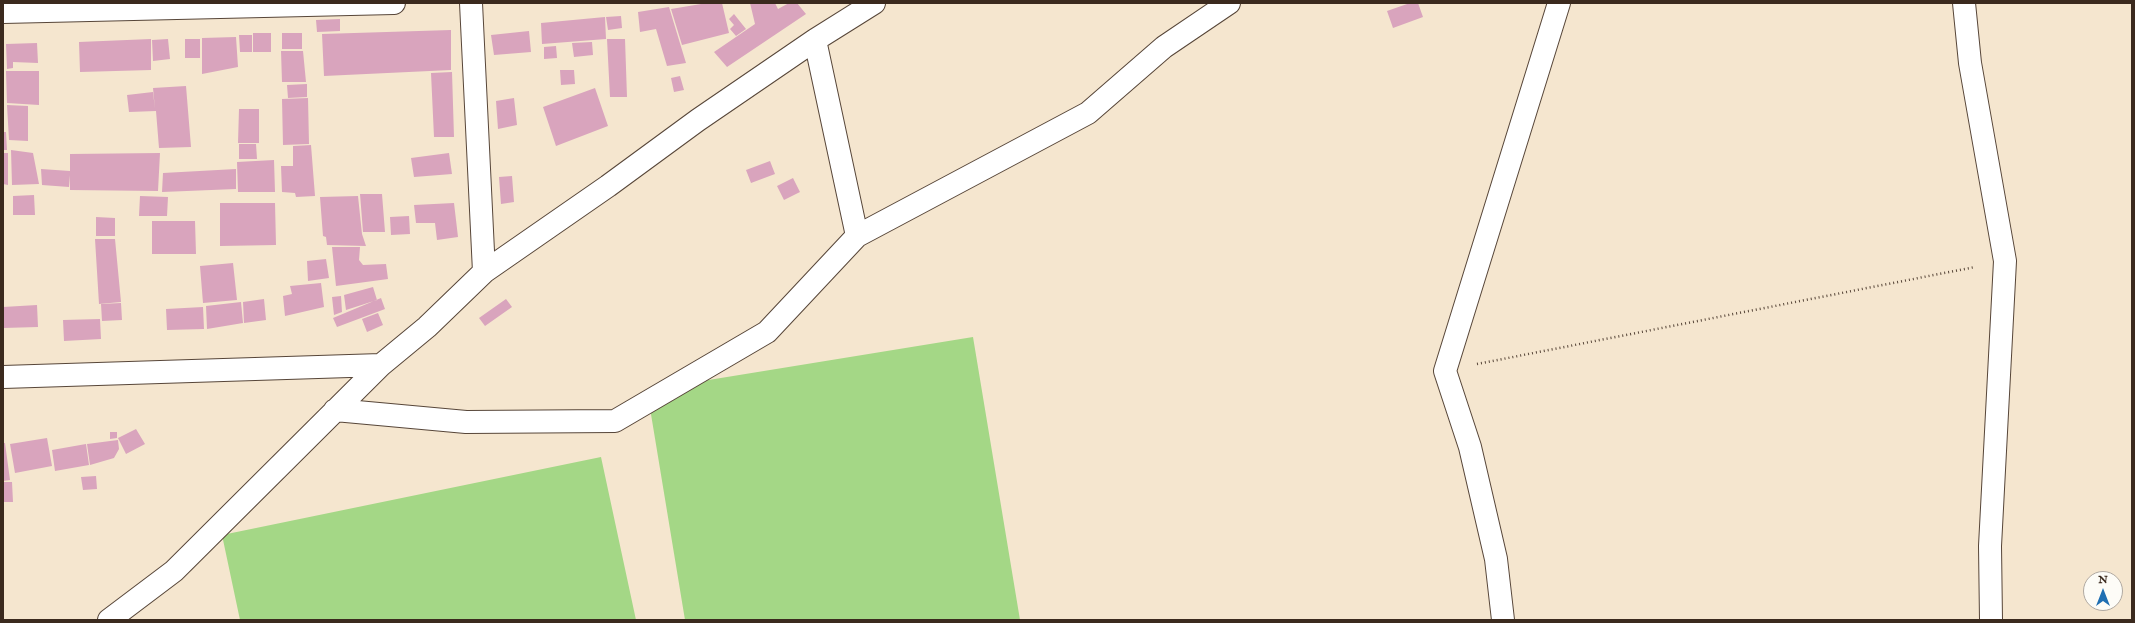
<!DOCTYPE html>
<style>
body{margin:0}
#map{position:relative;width:2135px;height:623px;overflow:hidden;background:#f5e6cf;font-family:"IM FELL English",serif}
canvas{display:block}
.frame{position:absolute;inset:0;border:4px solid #3b2a1e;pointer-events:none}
.north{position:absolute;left:2083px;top:571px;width:40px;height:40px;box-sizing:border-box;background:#fdfcf7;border:1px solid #afa8a0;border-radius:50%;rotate:0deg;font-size:11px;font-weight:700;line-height:16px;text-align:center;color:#3b2a1e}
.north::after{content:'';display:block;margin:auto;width:14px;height:18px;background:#1f6fb2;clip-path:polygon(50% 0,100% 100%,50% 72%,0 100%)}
</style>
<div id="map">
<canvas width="2135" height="623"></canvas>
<div class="frame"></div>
<div class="north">N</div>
</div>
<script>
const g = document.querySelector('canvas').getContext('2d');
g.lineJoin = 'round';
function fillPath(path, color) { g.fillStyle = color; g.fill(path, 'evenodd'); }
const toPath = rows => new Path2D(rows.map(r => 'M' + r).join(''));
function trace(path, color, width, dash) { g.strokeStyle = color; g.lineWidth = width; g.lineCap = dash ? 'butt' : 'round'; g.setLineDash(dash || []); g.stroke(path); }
const green = toPath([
 [973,337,1020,620,685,620,647,390],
 [601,457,636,620,240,620,222,535]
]);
const building = toPath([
 [707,3,722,3,729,33,682,45,671,9],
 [750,3,775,3,778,9,789,3,797,3,806,14,727,67,714,52,755,24],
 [1410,3,1418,3,1423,17,1393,28,1387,11],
 [669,7,686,63,667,66,656,29,640,32,638,12],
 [734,14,746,29,736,36,730,29,734,25,729,19],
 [621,16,622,28,608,30,606,17],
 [605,17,606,39,542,44,541,23],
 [340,19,340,31,317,32,316,20],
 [451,30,451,70,324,76,322,34],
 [529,31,531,52,494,55,491,35],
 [253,33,271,33,271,52,253,52],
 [282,33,302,33,302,49,282,49],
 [239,35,252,35,252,52,240,52],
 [236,37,238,67,202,74,202,38],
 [151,39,151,70,80,72,79,42],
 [168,39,170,59,153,61,152,40],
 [185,39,200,39,200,58,185,58],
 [607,39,625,39,627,97,610,97],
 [592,42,593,55,574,57,572,43],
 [37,43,38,63,13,62,13,68,7,69,6,44],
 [556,46,557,58,544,59,544,47],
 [281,51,303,51,306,82,282,82],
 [560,70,574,70,575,84,561,85],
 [6,71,39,71,39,105,7,103],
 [452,72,454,137,434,137,431,73],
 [680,76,684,90,674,92,671,78],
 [307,84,307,97,288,98,287,85],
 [186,86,191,147,159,148,156,111,129,112,127,95,153,92,155,109,153,88],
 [595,88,608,126,556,146,543,107],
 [308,98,309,144,283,145,282,99],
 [514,98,517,125,498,129,496,101],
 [7,105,28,106,28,141,9,140],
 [239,109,259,109,259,143,238,143],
 [3,132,6,132,7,150,3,150],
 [239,144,256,144,257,159,239,159],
 [311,145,315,196,296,197,295,193,282,192,281,166,293,166,293,146],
 [11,150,33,153,39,184,12,185],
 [3,153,8,153,8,185,3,184],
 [160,153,158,191,70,190,70,175,69,187,42,185,41,169,70,171,70,154],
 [449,153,452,174,414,177,411,158],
 [274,160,275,192,238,192,237,162],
 [770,161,775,174,751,183,746,170],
 [236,169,236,189,162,192,163,173],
 [512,176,514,202,501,204,499,177],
 [793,178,800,192,784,200,777,186],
 [360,194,382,194,385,232,363,232],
 [34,195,35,215,13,215,13,196],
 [140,196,168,197,167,216,139,216],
 [358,196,362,234,366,246,327,245,326,237,323,236,320,197],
 [220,203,275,203,276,245,220,246],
 [454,203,458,237,437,240,435,223,416,223,414,205],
 [409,216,410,234,391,235,390,217],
 [96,217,115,218,115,236,96,236],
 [152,221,195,221,196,254,152,254],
 [95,239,115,239,121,302,99,304],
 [332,247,360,247,359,260,363,265,386,264,388,279,336,286],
 [326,259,329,278,308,281,307,261],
 [233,263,237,300,203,303,200,266],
 [321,283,324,307,285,316,283,296,292,294,290,286],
 [373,287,377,300,346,310,344,295],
 [341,296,342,312,334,315,332,297],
 [381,298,385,309,337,327,333,318],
 [264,299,266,320,244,323,243,302],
 [506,299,512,307,485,326,479,318],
 [241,302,243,323,207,329,206,306],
 [121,303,122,320,102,321,101,304],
 [37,305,38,327,3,328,3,307],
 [203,307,204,329,167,330,166,309],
 [378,313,383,325,367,332,362,319],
 [100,319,101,339,64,341,63,320],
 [136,429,145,444,126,454,118,438],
 [110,432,117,432,117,438,110,439],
 [47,438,52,466,15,473,10,444],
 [118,440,119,449,114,458,90,465,87,444],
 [3,443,5,443,10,480,3,481],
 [86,444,89,465,55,471,52,450],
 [96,476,97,489,83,490,81,477],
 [3,482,12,482,13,502,3,502]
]);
const path = toPath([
 [1477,364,1975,267]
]);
const minor = toPath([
 [471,3,484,272],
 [1964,3,1970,63,2005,261,1990,546,1991,620],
 [3,12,394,3],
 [815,40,857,236],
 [3,377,381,365,427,327,484,272,608,186,698,120,815,40,874,3],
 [335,410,466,422,615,421,767,332,857,236,1088,113,1164,47,1229,3],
 [109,620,174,571,381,365],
 [1503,620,1496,559,1470,447,1445,371,1559,3]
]);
fillPath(green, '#a4d786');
fillPath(building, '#d9a4bd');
trace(minor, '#574639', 24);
trace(path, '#574639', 2.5, [1, 3]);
trace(minor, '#fff', 22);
</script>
